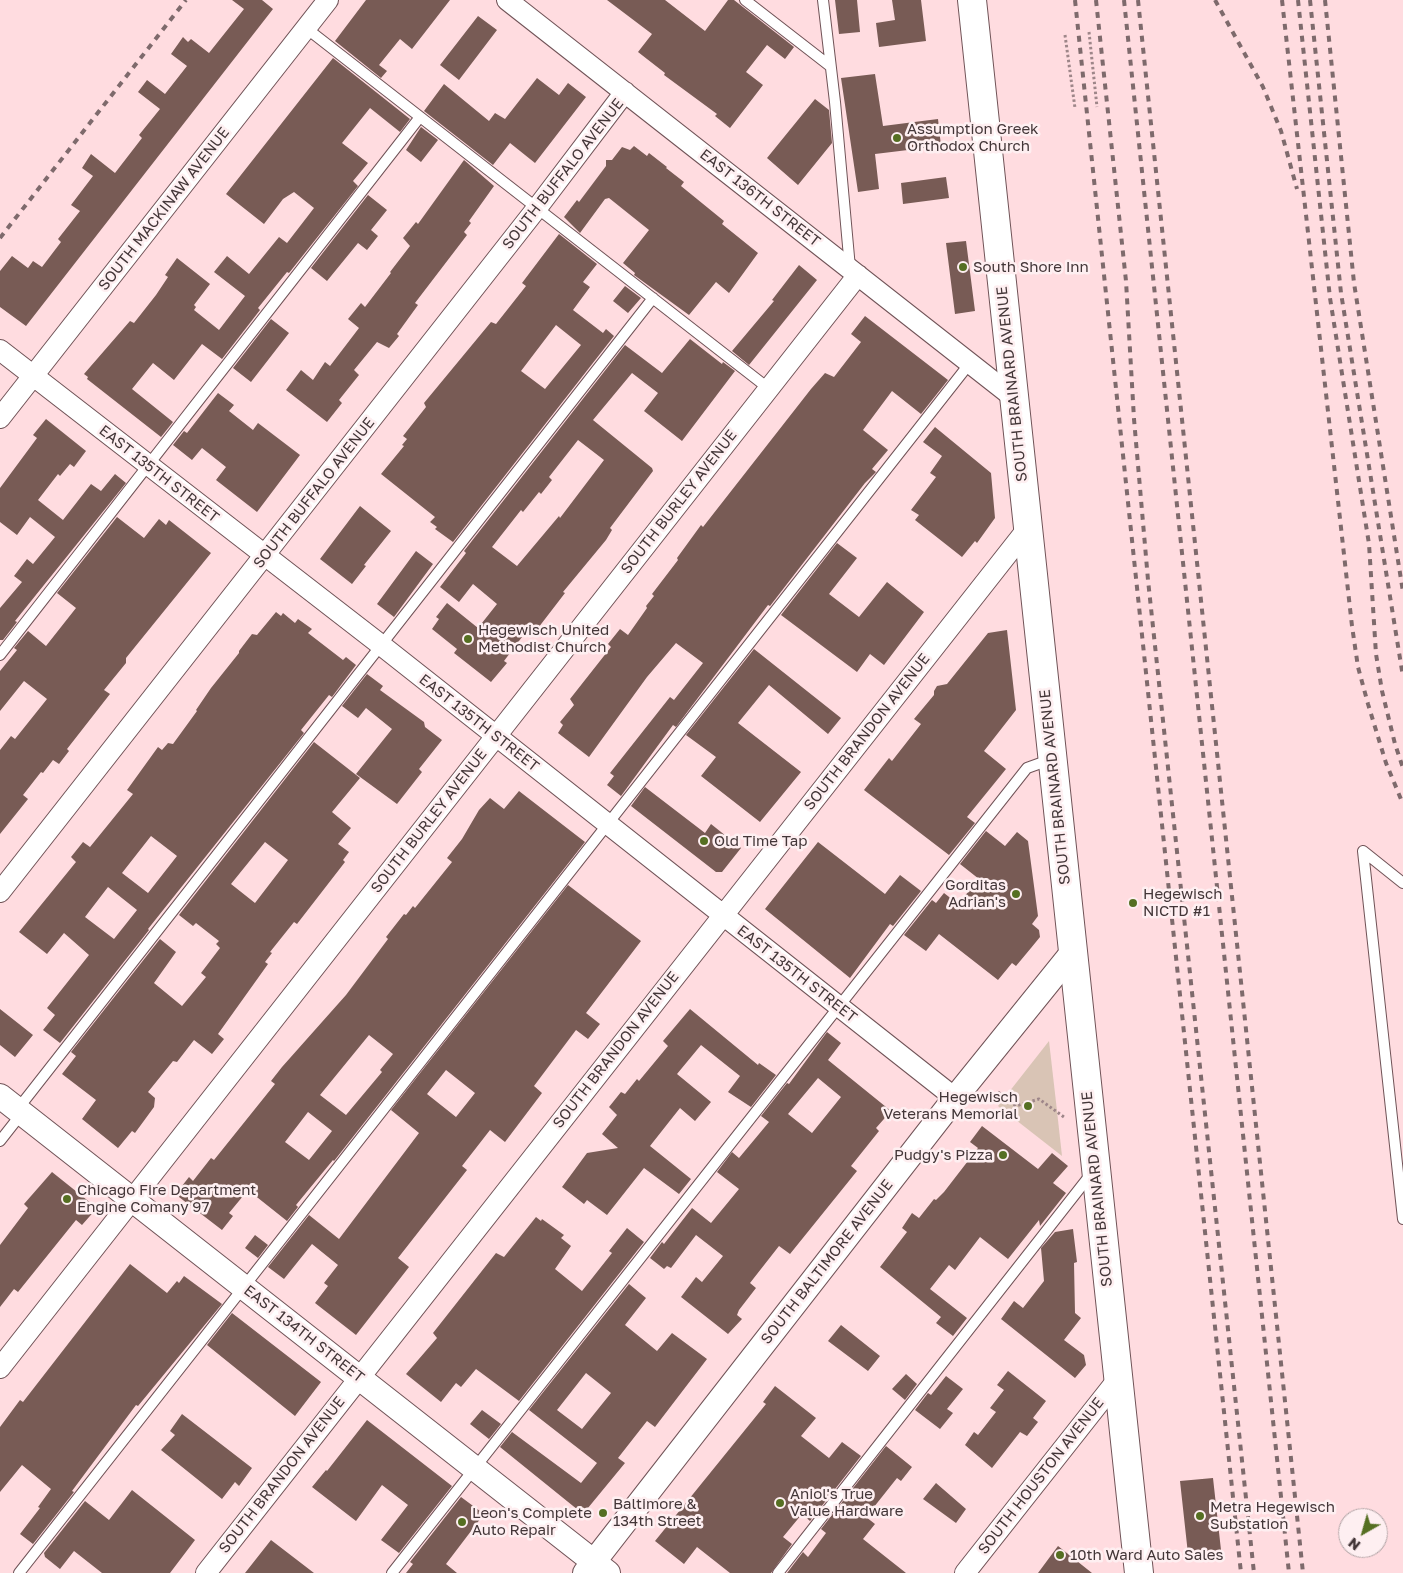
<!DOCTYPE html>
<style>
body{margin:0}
#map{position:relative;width:1403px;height:1573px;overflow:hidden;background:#ffdce0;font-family:"Golos Text",sans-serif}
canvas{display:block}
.north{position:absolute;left:1338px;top:1508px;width:50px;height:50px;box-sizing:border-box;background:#feeff1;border:1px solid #b3a5a7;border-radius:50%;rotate:218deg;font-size:14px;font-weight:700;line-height:20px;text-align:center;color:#433638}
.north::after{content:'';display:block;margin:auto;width:18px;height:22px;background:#556f22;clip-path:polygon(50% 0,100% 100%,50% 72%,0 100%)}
</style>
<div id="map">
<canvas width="1403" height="1573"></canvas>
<div class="north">N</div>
</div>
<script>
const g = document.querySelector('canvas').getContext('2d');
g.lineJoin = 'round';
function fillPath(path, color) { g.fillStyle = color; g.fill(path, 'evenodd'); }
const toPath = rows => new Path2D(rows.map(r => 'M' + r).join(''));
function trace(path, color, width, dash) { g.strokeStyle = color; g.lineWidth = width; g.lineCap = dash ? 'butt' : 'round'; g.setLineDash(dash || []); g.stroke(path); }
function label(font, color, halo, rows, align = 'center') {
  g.font = font + ' "Golos Text",sans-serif'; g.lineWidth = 5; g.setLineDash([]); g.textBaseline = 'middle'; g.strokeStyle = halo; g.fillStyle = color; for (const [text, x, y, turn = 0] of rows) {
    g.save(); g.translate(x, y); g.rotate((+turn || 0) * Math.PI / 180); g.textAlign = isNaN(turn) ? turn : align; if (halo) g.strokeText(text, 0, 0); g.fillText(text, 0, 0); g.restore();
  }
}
const green = toPath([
 [1049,1041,1056,1102,1062,1156,998,1106]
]);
const building = toPath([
 [232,0,262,0,273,9,26,326,0,307,0,271,12,256,28,268,33,261,42,267,61,242,58,239,80,211,71,205,93,176,82,168,91,154,115,173,142,138,139,135,160,109,138,92,147,80,165,94,187,66,171,54,183,37,188,42,191,39,209,53,244,9],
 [366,0,450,0,412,49,400,39,379,65,387,71,381,78,335,41],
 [607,0,665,0,705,31,728,0,734,0,794,47,785,59,767,45,746,72,763,85,730,128,715,116,717,114,664,75,665,73,638,52,652,34],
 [835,0,857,0,860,32,839,34],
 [892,0,921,0,926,41,879,47,876,23,895,20],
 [478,16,497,30,459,80,440,65],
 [333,58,410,119,400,132,370,108,342,143,368,163,353,181,358,186,289,273,287,272,258,308,260,310,222,359,202,344,174,380,153,363,132,389,173,422,161,437,87,379,88,377,84,374,130,321,134,323,156,295,168,277,165,275,177,258,210,284,194,305,196,307,194,310,219,330,245,296,214,272,227,256,249,274,279,237,287,243,314,208,294,192,283,199,264,224,226,194],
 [875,74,883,126,938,119,941,146,875,154,879,189,858,192,841,78],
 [537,78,559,95,568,83,586,97,535,163,510,143,493,165,424,111,444,84,489,121,495,113,505,119],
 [815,99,829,110,832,143,798,185,767,158],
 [421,127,438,140,421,162,406,150],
 [634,146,647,156,649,153,667,167,666,168,684,182,681,186,724,221,722,224,758,253,729,293,716,282,689,315,634,275,635,273,623,263,649,230,609,198,605,199,580,233,564,217,577,200,579,202,606,166,606,160,612,160,622,147,630,150],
 [464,160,494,186,469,221,471,223,464,232,467,235,415,303,418,305,397,334,399,336,389,348,377,342,354,370,359,375,339,400,342,403,327,422,286,390,301,370,313,380,325,362,330,366,359,328,348,319,361,303,365,307,391,273,390,272,410,246,403,238,416,222,418,224],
 [946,177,949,198,903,204,901,183],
 [368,195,387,210,371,230,378,236,367,250,358,243,327,281,311,268],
 [559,234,597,264,583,282,590,287,573,310,603,333,606,329,614,336,453,542,435,529,437,527,430,522,435,517,381,474,404,446,402,445,407,439,403,436,426,407,424,403,491,322,496,324,526,286,522,283],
 [556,325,581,345,545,389,521,371],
 [966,241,975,311,955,314,946,243],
 [799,265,817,280,749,365,732,351,774,301,772,300],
 [625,286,641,298,628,313,613,301],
 [865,316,948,380,921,414,892,391,863,430,888,450,872,469,876,472,865,483,770,606,768,605,676,727,673,725,621,796,607,785,614,776,610,773,670,697,674,700,703,663,676,643,647,677,589,757,558,733,563,725,560,722,574,705,570,699,611,647,608,644,620,629,628,635,647,608,646,606,654,596,652,594,678,560,677,558,701,525,703,527,811,389,825,373,834,377,861,342,851,334],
 [271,319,289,333,251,382,233,368],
 [690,339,722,364,723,362,735,371,682,441,644,411,658,393,632,373,593,420,652,468,653,471,610,528,612,530,606,540,563,592,565,593,535,632,528,629,504,661,507,663,491,682,454,653,457,649,432,629,439,619,436,617,447,603,478,628,497,604,473,584,459,602,440,587,466,553,464,551,625,345,662,373],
 [578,440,604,460,560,518,559,516,517,566,492,547,521,510,523,512,539,492,541,494,552,480,549,477],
 [218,393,234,405,229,411,253,430,258,423,300,455,257,512,216,480,226,467,202,448,192,460,173,445,184,431,187,433],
 [46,419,86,451,74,467,70,464,60,476,58,474,38,500,63,520,91,484,101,491,115,474,126,483,15,621,17,622,3,640,0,640,0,608,22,582,14,576,27,559,33,564,55,537,30,517,17,535,0,522,0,488,37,438,33,435],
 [935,427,991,473,995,518,977,543,975,541,962,557,915,520,919,515,911,510,936,477,930,473,942,456,923,442],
 [360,506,391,531,364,565,366,566,352,584,320,559],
 [117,517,144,538,159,519,166,525,169,520,211,553,126,658,126,663,104,690,110,694,67,749,69,751,59,764,53,760,43,773,41,772,23,795,28,799,0,834,0,750,11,736,15,739,47,699,24,681,0,711,0,671,17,650,14,648,28,631,46,646,76,608,57,593],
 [837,543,857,558,829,594,859,617,887,582,924,612,884,665,870,654,857,672,781,615],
 [416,551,433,564,394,617,377,604],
 [276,612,281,616,283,613,295,623,298,619,312,629,308,633,343,660,346,657,356,665,332,697,329,695,301,730,304,733,148,929,149,930,60,1043,43,1030,55,1015,47,1008,89,955,64,933,47,954,19,932,76,862,71,857,83,842,90,847,133,794,127,790,158,747,162,750,168,743,173,744,197,711,196,710,211,688,239,653,239,651,252,634,257,635],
 [151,836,177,856,148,893,122,873],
 [108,887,137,910,114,939,85,917],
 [1007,630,1016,710,984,751,1006,769,967,817,975,823,949,855,864,790,889,758,892,761,921,724,914,719,934,695,934,691,937,686,947,684,988,633],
 [754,649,841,718,828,734,769,685,738,723,801,772,760,822,701,776,716,757,686,735],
 [367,674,383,686,380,690,424,722,425,727,442,740,419,769,422,772,397,804,356,774,392,729,366,708,358,718,342,706],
 [314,742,360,778,332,812,351,828,338,844,349,852,343,860,345,862,297,924,294,922,270,952,272,953,265,962,268,964,218,1034,224,1039,212,1054,194,1040,177,1062,173,1061,148,1092,155,1098,154,1107,135,1133,132,1131,118,1148,82,1119,96,1100,62,1074,76,1056,71,1052,160,939,176,952,154,983,182,1006,206,977,201,973,220,948,216,944,219,941,196,923,193,926,179,915],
 [265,842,288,860,255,903,231,884],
 [645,787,705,833,711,824,741,848,722,872,716,872,631,806],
 [519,791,585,842,334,1161,333,1160,296,1205,298,1207,287,1221,248,1190,229,1213,233,1216,222,1230,179,1197,178,1191,189,1177,193,1181,211,1158,214,1160,275,1084,271,1081,282,1067,346,995,388,939,386,937,404,914,406,915,413,906,415,908,452,862,447,858,462,839,479,810,490,798,504,809],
 [369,1035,393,1054,380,1070,382,1072,346,1115,320,1095],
 [308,1112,332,1131,309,1160,285,1142],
 [986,831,1005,846,1017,832,1028,841,1038,916,1032,924,1039,930,1040,937,1031,948,1016,966,1012,963,998,980,939,934,926,951,904,935,932,900,936,903,944,893,958,904,979,879,960,864],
 [818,842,885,894,900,875,921,891,893,926,890,924,850,978,765,909],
 [568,885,641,941,586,1013,600,1024,588,1039,576,1030,534,1086,542,1093,505,1142,490,1130,462,1166,467,1170,398,1258,409,1267,356,1335,315,1303,328,1286,324,1283,338,1265,312,1244,284,1279,268,1267,309,1215,339,1239,419,1133,391,1110],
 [446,1070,475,1093,456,1117,427,1094],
 [0,1009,33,1035,15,1057,0,1045],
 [690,1009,758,1065,759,1063,776,1075,751,1107,728,1092,740,1076,701,1045,677,1074,711,1102,695,1121,680,1108,650,1146,691,1179,679,1194,644,1168,607,1215,587,1200,584,1204,562,1187,587,1153,618,1148,602,1134,617,1115,609,1107,621,1092,625,1094,637,1079,639,1081,668,1046,663,1041],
 [827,1032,841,1043,828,1060,891,1111,876,1128,879,1131,851,1166,857,1171,790,1254,779,1246,750,1283,756,1288,739,1310,737,1315,742,1319,728,1334,681,1297,696,1277,702,1282,723,1256,696,1235,671,1268,667,1266,664,1269,650,1258,662,1242,664,1244,692,1208,711,1223,739,1189,717,1172,732,1152,739,1158,769,1122,761,1116,787,1083,789,1084],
 [818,1078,841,1097,812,1133,788,1114],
 [982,1126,1038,1169,1052,1153,1068,1166,1053,1183,1066,1193,1040,1226,1039,1220,1008,1259,980,1237,955,1270,949,1265,930,1289,967,1318,953,1336,936,1323,941,1317,880,1267,907,1232,902,1228,912,1213,919,1218,934,1199,936,1200,944,1192,978,1148,970,1142],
 [52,1172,97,1208,82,1225,76,1220,18,1292,14,1289,0,1307,0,1245,28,1208,24,1204],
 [536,1217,541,1221,542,1219,564,1235,561,1238,571,1246,555,1269,582,1291,612,1253,609,1251,627,1228,644,1242,519,1401,476,1369,461,1387,456,1383,441,1402,406,1374,437,1338,433,1333,496,1253,504,1257],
 [1073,1229,1077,1262,1074,1263,1075,1313,1081,1318,1064,1340,1084,1355,1086,1365,1075,1378,1001,1319,1014,1301,1023,1308,1044,1281,1041,1248,1055,1232],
 [255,1235,268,1245,258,1258,245,1248],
 [130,1264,167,1293,177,1281,179,1283,184,1276,222,1304,138,1406,136,1405,72,1491,74,1492,33,1544,20,1534,40,1508,38,1507,51,1489,22,1465,0,1492,0,1427,20,1400,23,1402],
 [629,1284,646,1298,625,1325,657,1351,672,1333,707,1359,655,1427,647,1421,618,1458,625,1463,583,1514,500,1447,512,1432,581,1483,597,1463,529,1410],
 [586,1373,611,1393,582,1429,557,1410],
 [232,1313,321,1382,295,1416,207,1345],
 [841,1325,880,1356,868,1371,828,1341],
 [1008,1371,1046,1401,1033,1418,1038,1422,1027,1436,1020,1432,992,1468,965,1445,974,1432,978,1435,996,1412,990,1408,1004,1390,997,1385],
 [906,1374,917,1384,905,1400,892,1389],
 [946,1376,963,1389,947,1409,953,1413,940,1429,915,1410,928,1393,931,1395],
 [775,1386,816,1418,801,1436,829,1458,842,1442,861,1456,810,1521,802,1514,783,1537,792,1544,771,1573,730,1573,697,1547,684,1564,655,1541,766,1404,763,1402],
 [482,1410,501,1424,489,1439,470,1424],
 [182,1414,252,1468,239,1486,235,1482,222,1499,161,1450,175,1435,170,1431],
 [367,1420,452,1486,399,1553,381,1540,408,1505,382,1485,356,1521,312,1487,326,1470,327,1471],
 [886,1446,912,1467,901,1481,897,1478,866,1517,875,1524,863,1539,906,1573,787,1573,803,1552,808,1557,826,1533,821,1529],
 [1213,1478,1221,1550,1188,1554,1180,1481],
 [936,1483,966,1509,956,1523,923,1499],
 [132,1490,195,1540,170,1573,102,1573,74,1551,60,1569,45,1557,44,1553,85,1501,109,1520],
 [461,1497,484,1514,446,1564,457,1573,406,1573,413,1564,410,1562],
 [271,1540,314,1573,245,1573],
 [1058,1546,1092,1573,1038,1573]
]);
const path = toPath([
 [1089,32,1097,107],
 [1065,35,1075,108],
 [998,1092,1016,1106,1039,1099,1064,1117]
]);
const service = toPath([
 [745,0,830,66],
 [823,0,835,102,850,268],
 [306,28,768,388],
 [0,655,420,117],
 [1403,883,1363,851,1403,1219],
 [17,1110,653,298],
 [0,1141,22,1113],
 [19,1573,970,363],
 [392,1573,1027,768,1052,759],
 [778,1573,1091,1174]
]);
const minor = toPath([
 [507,0,1013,397],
 [0,350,381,645,955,1098],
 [0,418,328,0],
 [0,892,537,208,625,92],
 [0,1368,858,275],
 [206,1573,1028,528],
 [965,1573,1118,1379]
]);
const tertiary = toPath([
 [0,1096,608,1573],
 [585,1573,955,1098,1072,953]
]);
const secondary = toPath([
 [972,0,1139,1573]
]);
const rail = toPath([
 [1075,0,1241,1573],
 [1096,0,1126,281,1134,419,1148,580,1254,1573],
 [1124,0,1289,1573],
 [1138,0,1303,1573],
 [1215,0,1263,87,1281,131,1297,189],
 [1282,0,1352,626,1358,667,1368,704,1386,763,1403,804],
 [1298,0,1330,298,1369,544,1376,654,1382,691,1395,744,1403,768],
 [1310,0,1341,293,1403,677],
 [1325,0,1354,283,1403,592],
 [0,238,186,0]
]);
const markers = [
 [897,138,5,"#556f22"],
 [963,267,5,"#556f22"],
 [468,639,5,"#556f22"],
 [704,841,5,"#556f22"],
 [1016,894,5,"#556f22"],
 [1133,903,5,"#556f22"],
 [1028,1106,5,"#556f22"],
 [1003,1155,5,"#556f22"],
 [67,1199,5,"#556f22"],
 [780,1503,5,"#556f22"],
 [603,1513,5,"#556f22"],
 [1200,1516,5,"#556f22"],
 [462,1522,5,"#556f22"],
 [1060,1555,5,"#556f22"]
];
const poiNames = [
 ["Assumption Greek",907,129],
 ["Orthodox Church",907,146],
 ["South Shore Inn",973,267],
 ["Hegewisch United",478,630],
 ["Methodist Church",478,647],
 ["Old Time Tap",714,841],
 ["Gorditas",1006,885,"right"],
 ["Adrian's",1006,902,"right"],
 ["Hegewisch",1143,894],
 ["NICTD #1",1143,911],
 ["Hegewisch",1018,1097,"right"],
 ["Veterans Memorial",1018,1114,"right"],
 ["Pudgy's Pizza",993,1155,"right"],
 ["Chicago Fire Department",77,1190],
 ["Engine Comany 97",77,1207],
 ["Aniol's True",790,1494],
 ["Value Hardware",790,1511],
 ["Baltimore &",613,1504],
 ["134th Street",613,1521],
 ["Metra Hegewisch",1210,1507],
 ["Substation",1210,1524],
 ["Leon's Complete",472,1513],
 ["Auto Repair",472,1530],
 ["10th Ward Auto Sales",1070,1555]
];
const streetNames = [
 ["SOUTH BUFFALO AVENUE",563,174,-52],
 ["EAST 136TH STREET",760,198,38],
 ["SOUTH MACKINAW AVENUE",164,209,-52],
 ["SOUTH BRAINARD AVENUE",1012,384,-96],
 ["EAST 135TH STREET",159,474,38],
 ["SOUTH BUFFALO AVENUE",314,493,-52],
 ["SOUTH BURLEY AVENUE",679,502,-52],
 ["EAST 135TH STREET",479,723,38],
 ["SOUTH BRANDON AVENUE",867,732,-52],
 ["SOUTH BRAINARD AVENUE",1055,787,-96],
 ["SOUTH BURLEY AVENUE",429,821,-52],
 ["EAST 135TH STREET",797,974,38],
 ["SOUTH BRANDON AVENUE",616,1050,-52],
 ["SOUTH BRAINARD AVENUE",1097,1189,-96],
 ["SOUTH BALTIMORE AVENUE",827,1262,-52],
 ["EAST 134TH STREET",304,1334,38],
 ["SOUTH BRANDON AVENUE",282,1475,-52],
 ["SOUTH HOUSTON AVENUE",1041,1476,-52]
];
fillPath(green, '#d9c4b5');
fillPath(building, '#785b55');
trace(service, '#705357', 12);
trace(minor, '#705357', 22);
trace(tertiary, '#705357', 26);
trace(secondary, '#705357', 30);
trace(path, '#9e8689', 3, [2.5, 2.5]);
trace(service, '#fff', 10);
trace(minor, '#fff', 20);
trace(tertiary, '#fff', 24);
trace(secondary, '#fff', 28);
trace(rail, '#7e6a6c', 4, [6, 6]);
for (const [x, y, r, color] of markers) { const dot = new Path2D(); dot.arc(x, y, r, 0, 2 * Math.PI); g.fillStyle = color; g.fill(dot); trace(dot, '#feeff1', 2); }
label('15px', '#433638', '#feeff1', poiNames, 'left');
label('15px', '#433638', '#feeff1', streetNames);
</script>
